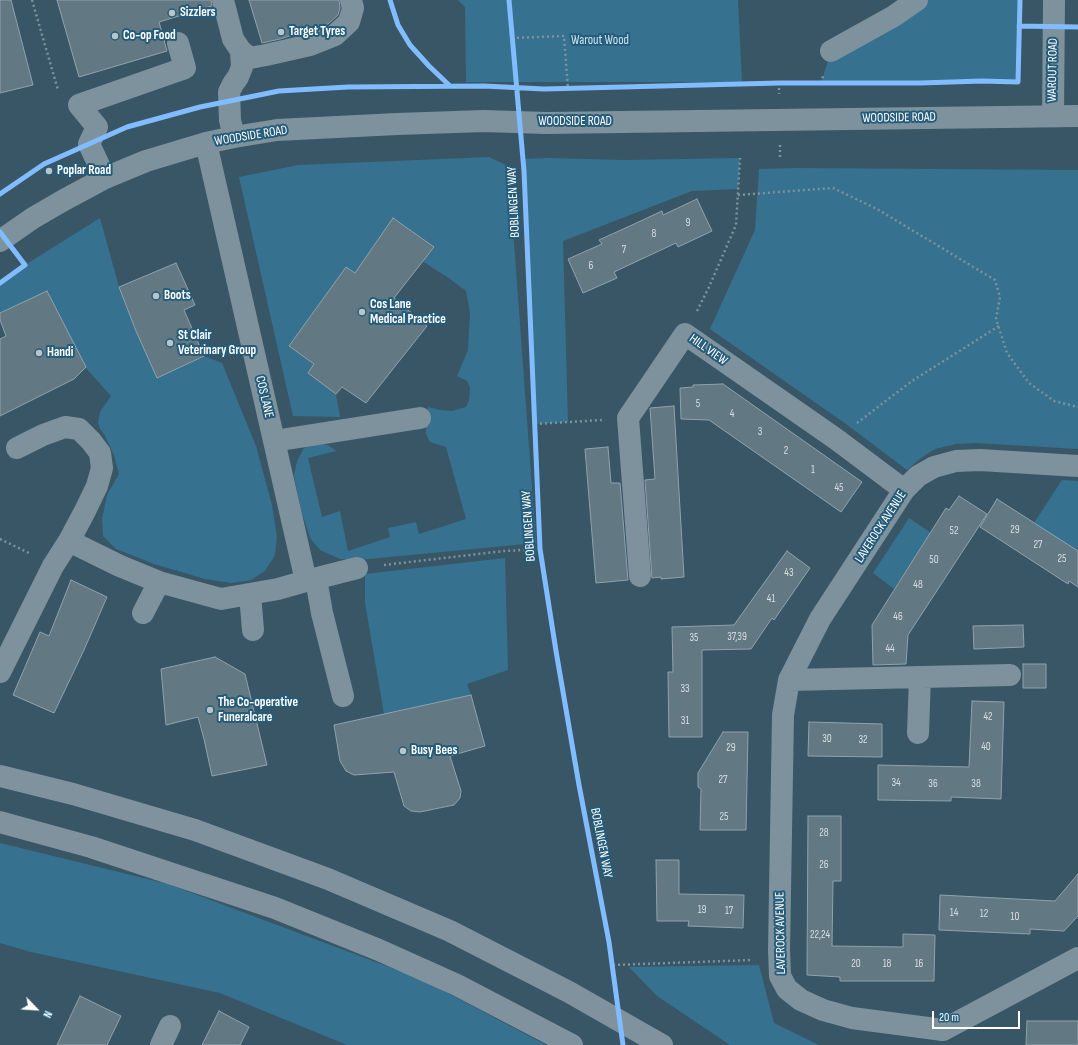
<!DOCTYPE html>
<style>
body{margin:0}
#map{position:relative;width:1078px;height:1045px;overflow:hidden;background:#395666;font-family:"Sofia Sans Condensed",sans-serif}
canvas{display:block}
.north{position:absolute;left:16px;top:989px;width:40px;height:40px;-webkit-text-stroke:3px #255c7a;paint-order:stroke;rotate:115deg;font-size:11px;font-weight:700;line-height:16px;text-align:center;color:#fff}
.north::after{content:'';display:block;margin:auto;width:14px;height:18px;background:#fff;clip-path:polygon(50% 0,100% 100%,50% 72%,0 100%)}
.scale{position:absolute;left:932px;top:1011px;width:88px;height:18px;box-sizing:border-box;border:2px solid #fff;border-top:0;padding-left:5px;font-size:12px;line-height:14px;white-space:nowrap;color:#fff;-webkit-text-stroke:3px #255c7a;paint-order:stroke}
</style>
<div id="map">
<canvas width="1078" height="1045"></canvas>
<div class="north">N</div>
<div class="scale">20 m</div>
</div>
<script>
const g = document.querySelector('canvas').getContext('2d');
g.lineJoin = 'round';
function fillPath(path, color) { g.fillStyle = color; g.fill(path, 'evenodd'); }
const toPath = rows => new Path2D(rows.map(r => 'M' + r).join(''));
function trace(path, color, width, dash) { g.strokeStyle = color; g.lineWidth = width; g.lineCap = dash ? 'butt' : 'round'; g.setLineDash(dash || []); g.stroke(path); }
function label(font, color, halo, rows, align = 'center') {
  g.font = font + ' "Sofia Sans Condensed",sans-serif'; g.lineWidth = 4; g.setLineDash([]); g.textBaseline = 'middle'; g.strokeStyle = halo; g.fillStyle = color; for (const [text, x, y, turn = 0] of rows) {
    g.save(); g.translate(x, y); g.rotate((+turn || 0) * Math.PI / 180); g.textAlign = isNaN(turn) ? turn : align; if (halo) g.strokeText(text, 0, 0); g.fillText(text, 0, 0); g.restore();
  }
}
const green = toPath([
 [458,0,738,0,742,82,466,82,465,7],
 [912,0,1020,0,1018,82,821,83,831,51],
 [489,157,512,168,514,242,536,543,358,560,340,559,320,550,310,538,301,510,294,476,297,461,304,448,316,443,328,445,336,451,308,458,322,517,340,511,348,551,390,537,388,528,416,522,419,534,466,519,446,447,430,442,426,434,426,422,428,407,440,410,452,411,466,407,469,400,470,387,467,381,457,376,468,350,470,313,466,291,450,279,422,261,434,247,393,218,355,273,345,268,289,346,314,364,309,373,336,394,340,417,293,416,239,177,298,165],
 [549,158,625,160,740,158,738,189,692,191,563,241,568,422,535,424,523,159],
 [795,168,1078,170,1078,449,976,443,956,444,935,449,921,458,907,470,846,424,710,329,755,230,759,169],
 [100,218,119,287,136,331,157,377,204,356,222,363,256,446,272,505,277,537,275,555,265,571,251,580,231,583,205,579,154,564,116,549,103,536,102,519,107,495,119,474,114,455,104,434,100,429,98,422,100,412,111,396,85,367,0,313,0,284,25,265],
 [1062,480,1078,481,1078,551,1034,523],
 [909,518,931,533,894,589,873,573],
 [505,558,508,670,467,684,471,695,384,714,365,603,365,574],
 [0,843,168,884,421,979,546,1045,347,1045,220,993,31,952,0,943],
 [759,965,774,1023,819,1045,730,1045,657,996,629,967]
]);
const building = toPath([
 [0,0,11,0,33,85,0,93,0,0],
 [57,0,211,0,212,6,159,22,167,51,79,77,57,0],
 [249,0,339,0,340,8,338,15,328,24,280,39,262,43,249,0],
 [697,199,712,231,678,247,676,243,646,257,614,272,617,278,583,293,568,259,602,244,599,240,632,225,662,211,663,215,697,199],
 [393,218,434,247,394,298,427,326,366,403,342,387,336,394,308,373,314,364,289,346,346,267,355,273,393,218],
 [176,263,195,305,184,310,204,356,157,378,136,331,119,287,176,263],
 [47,291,86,367,74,379,0,416,0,339,6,336,0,320,0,313,47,291],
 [723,384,862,482,841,512,709,420,681,419,680,388,693,387,693,385,723,384],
 [674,406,684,577,661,579,661,577,652,578,645,480,655,479,650,408,674,406],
 [608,447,611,483,620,483,628,580,596,583,585,449,608,447],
 [959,496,987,514,908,635,906,664,873,665,872,625,946,508,949,510,959,496],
 [997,499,1078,551,1078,587,1069,581,1068,584,980,527,997,499],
 [787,551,810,568,774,620,772,618,751,649,702,650,702,737,669,737,668,672,673,672,672,627,734,625,787,551],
 [71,580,107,597,84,650,54,713,13,695,40,632,49,636,71,580],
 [1023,625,1024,647,974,649,973,626,1023,625],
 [215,657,245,674,267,765,212,776,204,739,198,717,166,725,161,669,215,657],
 [1023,664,1046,664,1046,688,1023,688,1023,664],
 [471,695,485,746,450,756,461,791,460,798,454,805,420,812,411,811,404,806,394,772,354,775,346,771,340,761,334,725,471,695],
 [972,701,1004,702,1001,799,951,797,951,801,878,800,878,765,969,767,972,701],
 [809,722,882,724,882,757,808,756,809,722],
 [723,732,748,732,746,830,700,830,701,789,698,787,698,773,723,732],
 [808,816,841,816,841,881,833,881,832,946,903,947,903,934,935,935,934,981,840,981,840,977,807,975,808,816],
 [656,860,679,860,679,894,744,895,743,928,688,926,689,921,657,921,656,860],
 [1078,874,1078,916,1064,931,1030,929,1030,934,939,930,940,895,1055,901,1078,874],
 [80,996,121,1016,107,1045,57,1045,80,996],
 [219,1011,249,1027,240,1045,202,1045,219,1011],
 [1027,1021,1078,1021,1078,1045,1026,1045,1027,1021]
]);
const path = toPath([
 [32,0,58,90],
 [512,38,564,36,568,89],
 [779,83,779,94],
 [821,83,823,76],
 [780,145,780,157],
 [738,195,833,188,877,209,995,280,1000,297,996,319,1007,353,1029,383,1054,401,1078,407],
 [697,311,709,287,736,225,740,158],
 [857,423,912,381,999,326],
 [535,424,602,420],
 [0,539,29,553],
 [384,565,504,551,540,549],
 [613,965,753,960]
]);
const minor = toPath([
 [223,0,233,39,241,51,250,58,266,55,310,45,335,35,349,22,353,8,351,0],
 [831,51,894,16,917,0],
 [1053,116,1054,0],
 [234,137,230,120,229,92,233,84,238,77,242,67,241,51],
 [105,178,89,144,97,127,79,105,185,68,178,43],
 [0,241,33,218,64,200,105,178,146,161,206,143,234,137,277,130,397,124,484,121,546,123,1078,116],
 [274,441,420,418],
 [1078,466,980,460,956,461,934,467,918,476,904,490,820,619,789,680,783,715,779,950,780,976,787,989,801,1000,823,1010,852,1018,943,1030,1078,958],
 [69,541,120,566,159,582,221,599,278,589,306,581,206,143],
 [640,576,628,418,685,334,836,439,904,490],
 [316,579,322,613,343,696],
 [306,581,357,568],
 [250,594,253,630],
 [143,613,159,582],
 [0,672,53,566,69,541,85,511,97,486,102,468,100,453,91,441,79,429,65,427,43,435,17,448],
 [789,680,1010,675],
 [918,733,920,677],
 [161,1045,170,1026]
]);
const highway = toPath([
 [0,776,73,794,195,830,328,879,450,931,569,992,662,1045],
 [0,822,91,847,275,908,379,950,457,985,572,1045]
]);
const cycleway = toPath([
 [390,0,398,25,410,45,429,66,450,86],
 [509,0,524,171,540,549,556,651,579,785,609,942,623,1045],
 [1019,26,1078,27],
 [0,194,44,164,127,127,200,107,279,91,348,87,484,86,544,89,779,83,920,83,982,81,1018,82,1020,0],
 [0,232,25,265,0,283]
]);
const markers = [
 [172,13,4,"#bac4c9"],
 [281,32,4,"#bac4c9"],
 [115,36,4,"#bac4c9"],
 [49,171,4,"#bac4c9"],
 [156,296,4,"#bac4c9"],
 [362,312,4,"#bac4c9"],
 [170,343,4,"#bac4c9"],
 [39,353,4,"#bac4c9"],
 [210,710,4,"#bac4c9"],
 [403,751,4,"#bac4c9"]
];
const numberNames = [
 ["9",688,223],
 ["8",654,234],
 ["7",624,250],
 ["6",591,266],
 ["5",698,404],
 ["4",732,414],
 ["3",760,432],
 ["2",786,451],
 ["1",813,470],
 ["45",839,488],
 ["29",1015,530],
 ["52",954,531],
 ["27",1038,545],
 ["25",1062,559],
 ["50",934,560],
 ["43",789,573],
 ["48",918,585],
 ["41",771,599],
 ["46",898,617],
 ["37,39",737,637],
 ["35",694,638],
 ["44",890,649],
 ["33",685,689],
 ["42",988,717],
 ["31",685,721],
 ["30",827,739],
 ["32",863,740],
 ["40",986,747],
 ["29",731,748],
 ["27",723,780],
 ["34",896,783],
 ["36",933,784],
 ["38",976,784],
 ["25",724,817],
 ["28",824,833],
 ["26",824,865],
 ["19",702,910],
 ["17",729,911],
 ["14",954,913],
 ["12",984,914],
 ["10",1015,917],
 ["22,24",820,935],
 ["20",856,964],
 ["18",887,964],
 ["16",919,964]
];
const poiNames = [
 ["Sizzlers",180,13],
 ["Target Tyres",289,32],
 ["Co-op Food",123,36],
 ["Poplar Road",57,171],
 ["Boots",164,296],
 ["Cos Lane",370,305],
 ["Medical Practice",370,320],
 ["St Clair",178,336],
 ["Veterinary Group",178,351],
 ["Handi",47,353],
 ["The Co-operative",218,703],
 ["Funeralcare",218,718],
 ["Busy Bees",411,751]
];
const parkNames = [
 ["Warout Wood",600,41]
];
const streetNames = [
 ["WAROUT ROAD",1053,70,-89],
 ["WOODSIDE ROAD",899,118,-1],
 ["WOODSIDE ROAD",575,122],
 ["WOODSIDE ROAD",251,136,-9],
 ["BOBLINGEN WAY",514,202,-93],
 ["HILL VIEW",708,350,35],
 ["COS LANE",264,397,77],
 ["BOBLINGEN WAY",529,526,-94],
 ["LAVEROCK AVENUE",881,527,-57],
 ["BOBLINGEN WAY",601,843,79],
 ["LAVEROCK AVENUE",781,933,-91]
];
fillPath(green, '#36718f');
fillPath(building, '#627984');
trace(building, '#90a2ac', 1);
trace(path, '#7d929d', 2.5, [2, 3]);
trace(minor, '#7d929d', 22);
trace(highway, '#7f929d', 22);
trace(cycleway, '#80bcff', 5);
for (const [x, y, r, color] of markers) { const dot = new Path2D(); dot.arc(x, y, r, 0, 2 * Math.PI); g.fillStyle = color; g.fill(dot); trace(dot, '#255c7a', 1.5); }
label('11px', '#d8dee0', null, numberNames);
label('bold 13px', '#fff', '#255c7a', poiNames, 'left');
label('13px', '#cbe6f3', '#255c7a', parkNames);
label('13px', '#fff', '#255c7a', streetNames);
</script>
